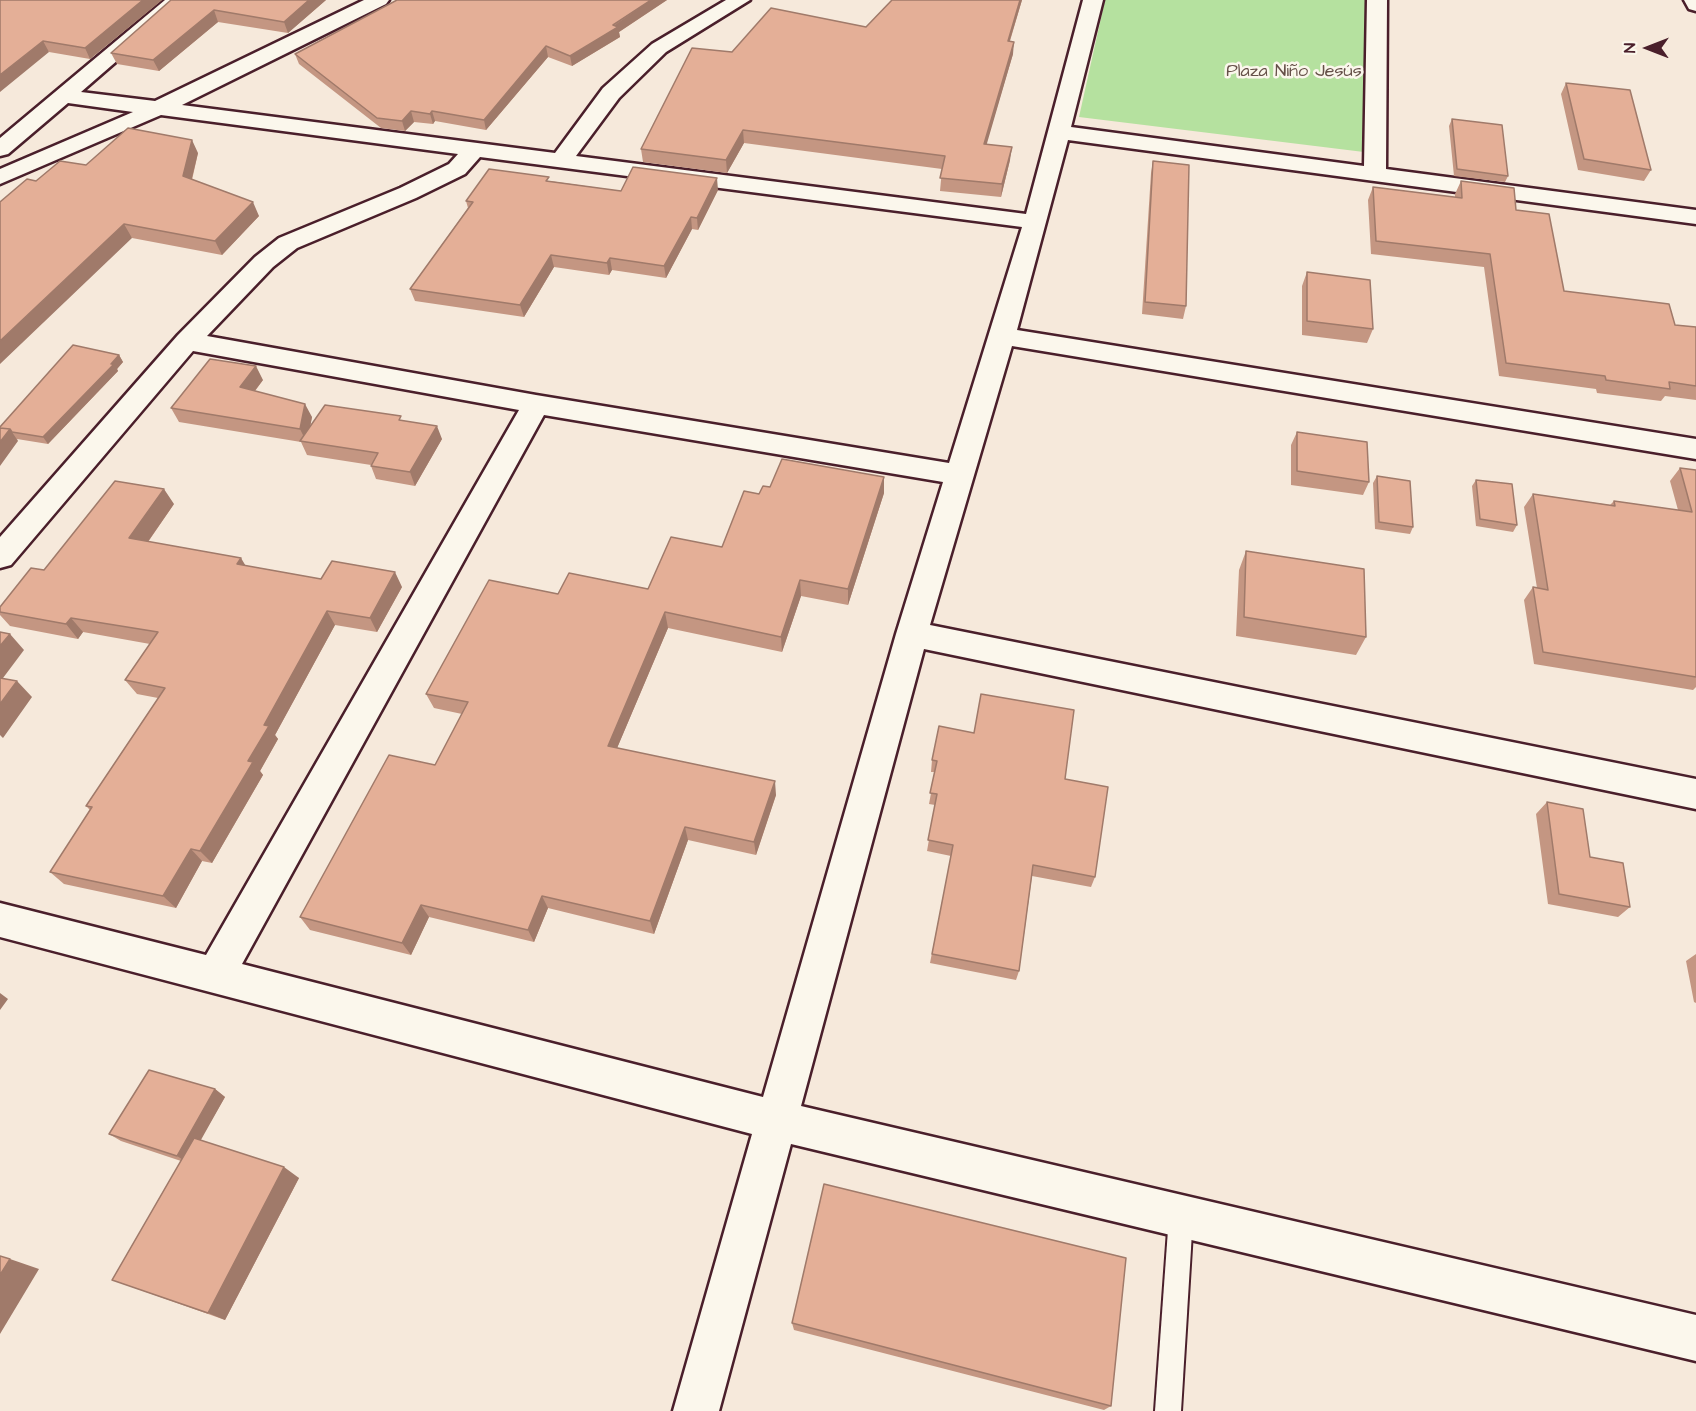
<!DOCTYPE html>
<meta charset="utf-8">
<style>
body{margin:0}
#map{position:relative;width:1696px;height:1411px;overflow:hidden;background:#f6e9db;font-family:"Architects Daughter",sans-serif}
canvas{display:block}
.north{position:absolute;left:1618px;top:18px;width:60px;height:60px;-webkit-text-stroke:4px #fbf7ec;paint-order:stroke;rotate:270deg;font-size:16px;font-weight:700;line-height:24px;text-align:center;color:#4a1f2b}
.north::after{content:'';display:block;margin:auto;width:21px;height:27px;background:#4a1f2b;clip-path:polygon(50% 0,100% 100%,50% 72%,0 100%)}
</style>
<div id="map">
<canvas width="1696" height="1411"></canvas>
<div class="north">N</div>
</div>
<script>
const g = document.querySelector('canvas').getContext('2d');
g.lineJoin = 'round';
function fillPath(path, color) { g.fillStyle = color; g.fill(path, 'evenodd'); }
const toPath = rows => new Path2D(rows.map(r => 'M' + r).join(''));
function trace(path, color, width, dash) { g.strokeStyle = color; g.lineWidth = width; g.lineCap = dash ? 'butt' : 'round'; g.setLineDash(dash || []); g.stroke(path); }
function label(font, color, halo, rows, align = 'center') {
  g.font = font + ' "Architects Daughter",sans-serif'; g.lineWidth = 5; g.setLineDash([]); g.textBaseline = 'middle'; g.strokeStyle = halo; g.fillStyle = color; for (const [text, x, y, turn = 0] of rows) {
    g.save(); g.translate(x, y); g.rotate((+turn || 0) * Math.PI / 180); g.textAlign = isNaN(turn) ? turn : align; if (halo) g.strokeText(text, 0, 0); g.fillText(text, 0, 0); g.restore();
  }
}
const green = toPath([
 [1105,0,1367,0,1372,153,1079,117]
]);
const lane = toPath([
 [1181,1204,1189,1208,1193,1216,1181,1411,1155,1411,1169,1216,1173,1208,1181,1204]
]);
const street = toPath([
 [165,0,187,0,81,92,155,101,364,0,389,0,386,4,182,105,555,153,603,88,652,44,726,0,750,0,666,52,619,98,576,156,1026,214,1083,0,1103,0,1071,127,1364,166,1367,0,1387,0,1386,169,1696,210,1696,224,1068,140,1017,330,1696,439,1696,459,1012,346,930,625,1696,779,1696,809,924,649,801,1106,1696,1315,1696,1361,791,1144,719,1411,673,1411,752,1134,0,937,0,903,206,955,519,410,193,351,11,565,0,568,0,537,178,335,255,257,279,238,400,188,449,164,458,154,161,115,0,184,0,169,133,112,68,103,8,154,0,156,0,138,165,0],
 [480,157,1022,227,949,463,536,395,207,336,273,267,297,248,416,198,465,174,480,157],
 [544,415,943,482,896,634,763,1097,242,964,544,415],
 [1684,0,1696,0,1696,11,1689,9,1684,0]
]);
const wall = toPath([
 [0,0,162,0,90,59,49,52],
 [171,0,326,0,288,33,218,22,159,71,117,64,111,53],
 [397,0,667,0,619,32,620,37,572,66,548,57,486,130,435,121,433,124,414,122,405,131,381,128,299,64,295,54],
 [892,0,1022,0,1010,41,1013,54,986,144,1010,160,1001,197,940,191,942,169,744,143,727,173,643,162,641,149,732,52,866,27],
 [1566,83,1651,170,1644,181,1578,170,1561,94],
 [1452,119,1508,176,1505,182,1454,176,1449,126],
 [198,153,192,180,259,216,222,255,132,238,36,181,86,165],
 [1153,161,1186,306,1183,319,1142,314,1151,173],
 [550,181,621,191,718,190,698,230,692,229,666,278,612,270,609,275,554,267,524,317,415,301,410,289,468,208,466,201],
 [1461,181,1516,210,1564,291,1675,325,1696,327,1696,400,1665,396,1661,401,1597,393,1596,389,1499,376,1484,267,1371,254,1368,200,1373,187,1455,197,1455,194],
 [1307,272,1373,329,1367,343,1302,335,1302,286],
 [119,355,123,362,117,369,118,371,48,444,17,439,18,441,0,427],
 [263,380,255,391,312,417,310,427,403,421,442,439,415,486,376,479,371,466,371,465,307,455,301,442,179,422,171,408],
 [1297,432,1369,482,1363,495,1291,485,1291,445],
 [1680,468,1696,470,1696,687,1693,690,1534,664,1524,600,1533,587,1537,588,1524,507,1533,494,1610,505,1614,501,1678,510,1670,481],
 [1377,476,1413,527,1410,534,1375,529,1373,483],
 [884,477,884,493,848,605,801,596,782,652,668,628,617,748,776,795,756,855,688,840,654,934,548,908,534,942,429,917,411,955,310,930,300,917,435,765,462,714,434,708,426,694,558,594,648,589,722,547,759,494,770,487],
 [1476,480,1517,525,1513,532,1476,526,1472,486],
 [174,504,148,542,246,566,321,579,402,587,377,632,335,625,275,735,278,739,260,771,263,775,212,863,202,861,176,908,64,884,50,872,90,810,86,806,158,698,137,694,125,680,150,644,83,632,78,639,10,626,0,615,0,607,44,570],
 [1246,551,1366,637,1356,655,1236,636,1239,570],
 [932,760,1065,779,1095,877,1091,887,1032,876,1019,971,1016,980,930,963,951,856,927,851,935,805,929,804,935,772,931,772],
 [1547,802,1630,907,1618,917,1548,904,1536,814],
 [1696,954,1696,1003,1694,1002,1686,961],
 [215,1089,225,1097,200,1140,299,1178,225,1320,112,1280,181,1161,121,1141,109,1134],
 [792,1323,1111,1406,1104,1410,794,1330]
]);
const shadedWall = toPath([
 [143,0,162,0,90,59,85,48],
 [309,0,326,0,288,33,284,22],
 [651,0,667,0,619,32,620,37,572,66,570,56],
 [1020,0,1022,0,1006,53,1008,41],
 [214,10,218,22,159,71,153,60],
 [43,41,49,52,0,92,0,75],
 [1014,42,1013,54,983,157,984,144],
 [546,46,548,57,486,130,484,120],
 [411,111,414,122,405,131,402,121],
 [432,111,435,121,433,124,430,114],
 [743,130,744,143,727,173,726,160],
 [192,140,198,153,189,190,183,176],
 [1012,147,1010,160,1001,197,1002,184],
 [717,178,718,190,698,230,697,218],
 [253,202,259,216,222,255,215,241],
 [691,217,692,229,666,278,664,266],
 [124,224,132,238,0,364,0,341],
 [551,255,554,267,524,317,520,305],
 [610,258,612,270,609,275,607,263],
 [119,355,123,362,117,369,118,371,48,444,43,437],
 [256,366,263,380,247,401,240,387],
 [305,404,312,417,307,443,300,429],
 [437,426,442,439,415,486,410,472],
 [10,429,18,441,0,466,0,442],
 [884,477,884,493,848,605,848,589],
 [164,489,174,504,140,553,129,538],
 [241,558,250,573,237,564],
 [395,572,402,587,377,632,370,618],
 [800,580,801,596,782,652,781,637],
 [327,611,335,625,275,735,278,739,260,771,263,775,212,863,200,851,248,761,264,725],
 [665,612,668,628,612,760,608,746],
 [71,618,83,632,78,639,66,624],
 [10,634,24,650,0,682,0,646],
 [17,681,32,697,3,738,0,735,0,704],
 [775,781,776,795,756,855,754,842],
 [685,827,688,840,654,934,650,921],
 [191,849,202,861,176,908,163,896],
 [542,896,548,908,534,942,528,930],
 [421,905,429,917,411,955,402,943],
 [0,993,8,999,0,1010],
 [215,1089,225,1097,188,1163,177,1156],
 [284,1167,299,1178,225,1320,208,1313],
 [10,1259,39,1269,0,1334,0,1275]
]);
const building = toPath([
 [0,0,143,0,85,48,43,41,0,75,0,0],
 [171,0,309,0,284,22,214,10,153,60,111,53,171,0],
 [397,0,651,0,613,25,618,27,570,56,546,46,484,120,432,111,430,114,411,111,402,121,377,118,295,54,397,0],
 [892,0,1020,0,1008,41,1014,42,984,144,1012,147,1002,184,940,178,945,156,743,130,726,160,641,149,692,48,732,52,771,8,866,27,892,0],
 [1566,83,1630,90,1651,170,1584,159,1566,83],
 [1452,119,1502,125,1508,176,1457,169,1452,119],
 [128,128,192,140,183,176,253,202,215,241,124,224,0,341,0,202,27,179,36,181,60,161,86,165,128,128],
 [1153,161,1189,165,1186,306,1145,302,1153,161],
 [633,167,717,178,697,218,691,217,664,266,610,258,607,263,551,255,520,305,410,289,473,202,466,201,489,169,549,177,546,181,621,191,633,167],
 [1461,181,1514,188,1516,210,1549,214,1564,291,1669,304,1675,325,1696,327,1696,386,1669,382,1670,389,1606,380,1605,376,1506,363,1490,254,1376,241,1373,187,1462,198,1461,181],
 [1307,272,1370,280,1373,329,1307,321,1307,272],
 [73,345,119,355,111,364,114,364,43,437,12,432,10,429,0,428,0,427,73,345],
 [210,359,256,366,240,387,305,404,300,429,171,408,210,359],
 [325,405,401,416,399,420,437,426,410,472,371,466,378,453,300,441,325,405],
 [0,428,10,429,0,442,0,428],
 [1297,432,1367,442,1369,482,1297,471,1297,432],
 [782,459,884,477,848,589,800,580,781,637,665,612,608,746,775,781,754,842,685,827,650,921,542,896,528,930,421,905,402,943,300,917,389,755,435,765,468,702,426,694,489,580,558,594,569,573,648,589,671,537,722,547,744,491,759,494,763,486,770,487,782,459],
 [1680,468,1696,470,1696,677,1543,652,1533,587,1548,590,1533,494,1615,506,1614,501,1692,512,1680,468],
 [1377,476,1410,481,1413,527,1379,522,1377,476],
 [1476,480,1512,484,1517,525,1480,519,1476,480],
 [115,481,164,489,129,538,241,558,237,564,321,579,332,561,395,572,370,618,327,611,264,725,269,726,248,761,253,762,200,851,191,849,163,896,50,872,92,807,86,806,165,688,125,680,158,632,71,618,66,624,0,612,0,607,31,568,44,570,115,481],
 [1246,551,1364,569,1366,637,1244,617,1246,551],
 [0,632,10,634,0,646,0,632],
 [0,678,17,681,0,704,0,678],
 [981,694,1074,710,1065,779,1108,787,1095,877,1033,865,1019,971,932,954,953,845,928,840,937,794,930,793,937,761,932,760,939,726,974,733,981,694],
 [1547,802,1583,809,1590,857,1623,863,1630,907,1559,894,1547,802],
 [149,1070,215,1089,177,1156,109,1134,149,1070],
 [194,1138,284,1167,208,1313,112,1280,194,1138],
 [824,1184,1126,1258,1111,1406,792,1323,824,1184],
 [0,1256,10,1259,0,1275,0,1256]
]);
const farParknames = [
 ["Plaza Niño Jesús",1294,72]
];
fillPath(green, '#b5e19f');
trace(lane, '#4a1f2b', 4);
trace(street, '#4a1f2b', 5);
fillPath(lane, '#fbf7ec');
fillPath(street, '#fbf7ec');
fillPath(wall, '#c49682');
fillPath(shadedWall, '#a07a6a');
fillPath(building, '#e4af97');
trace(building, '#a07a6a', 1.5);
label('18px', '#655048', '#fbf7ec', farParknames);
</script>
